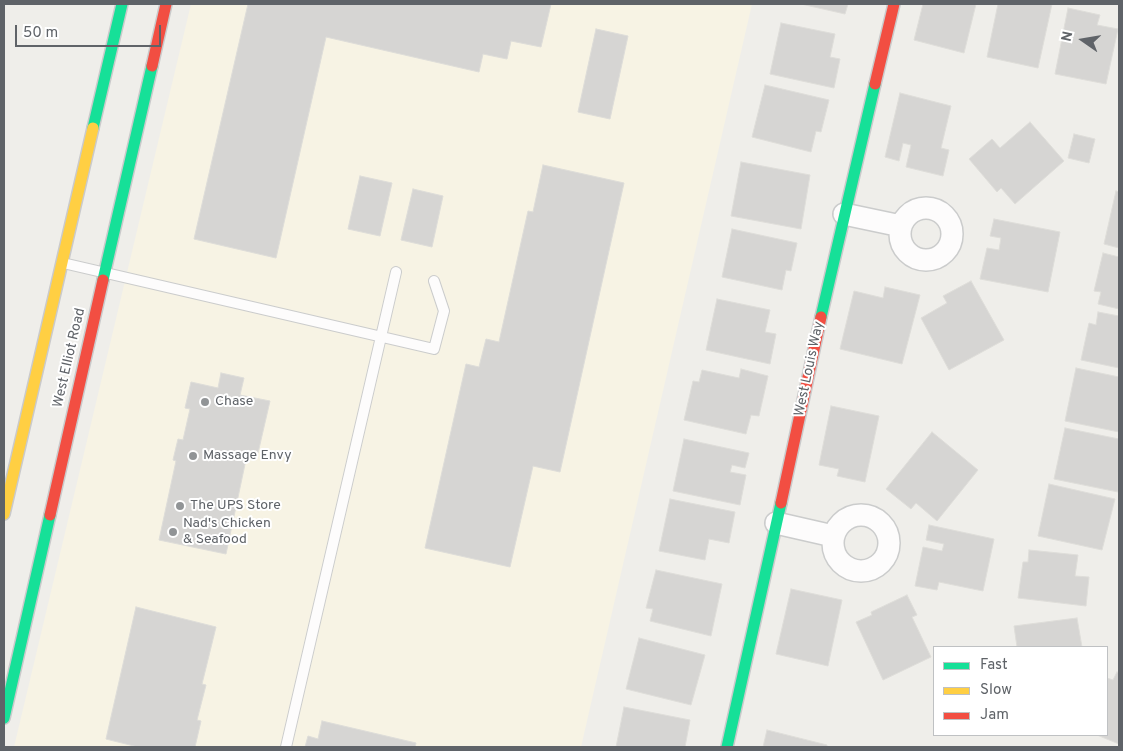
<!DOCTYPE html>
<style>
body{margin:0}
#map{position:relative;width:1123px;height:751px;overflow:hidden;background:#efeeea;font-family:Overpass,sans-serif}
canvas{display:block}
.frame{position:absolute;inset:0;border:5px solid #5f6368;pointer-events:none}
.legend{position:absolute;left:933px;top:646px;width:175px;height:90px;box-sizing:border-box;background:#fff;border:1px solid #bfc1c3;margin:0;padding:6px 9px;list-style:none;font-size:15px;color:#5f6368}
.legend li{display:flex;align-items:center;gap:10px;height:25px}
.legend b{width:25px;border:1px solid #bfc1c3}
.north{position:absolute;left:1058px;top:15px;width:50px;height:50px;-webkit-text-stroke:4px #fff;paint-order:stroke;rotate:283deg;font-size:14px;font-weight:700;line-height:20px;text-align:center;color:#5f6368}
.north::after{content:'';display:block;margin:auto;width:18px;height:22px;background:#5f6368;clip-path:polygon(50% 0,100% 100%,50% 72%,0 100%)}
.scale{position:absolute;left:15px;top:25px;width:146px;height:22px;box-sizing:border-box;border:2px solid #5f6368;border-top:0;padding-left:6px;font-size:15px;line-height:18px;white-space:nowrap;color:#5f6368;-webkit-text-stroke:4px #fff;paint-order:stroke}
</style>
<div id="map">
<canvas width="1123" height="751"></canvas>
<div class="frame"></div>
<ul class="legend">
<li><b style="height:6px;background:#16e098"></b>Fast</li>
<li><b style="height:6px;background:#ffcf43"></b>Slow</li>
<li><b style="height:6px;background:#f24e42"></b>Jam</li>
</ul>
<div class="north">N</div>
<div class="scale">50 m</div>
</div>
<script>
const g = document.querySelector('canvas').getContext('2d');
g.lineJoin = 'round';
function fillPath(path, color) { g.fillStyle = color; g.fill(path, 'evenodd'); }
const toPath = rows => new Path2D(rows.map(r => 'M' + r).join(''));
function trace(path, color, width, dash) { g.strokeStyle = color; g.lineWidth = width; g.lineCap = dash ? 'butt' : 'round'; g.setLineDash(dash || []); g.stroke(path); }
function label(font, color, halo, rows, align = 'center') {
  g.font = font + ' Overpass,sans-serif'; g.lineWidth = 4; g.setLineDash([]); g.textBaseline = 'middle'; g.strokeStyle = halo; g.fillStyle = color; for (const [text, x, y, turn = 0] of rows) {
    g.save(); g.translate(x, y); g.rotate((+turn || 0) * Math.PI / 180); g.textAlign = isNaN(turn) ? turn : align; if (halo) g.strokeText(text, 0, 0); g.fillText(text, 0, 0); g.restore();
  }
}
const commercial = toPath([
 [191,4,752,4,581,747,14,747]
]);
const building = toPath([
 [248,4,551,4,541,47,511,41,507,59,483,54,479,72,326,37,276,258,194,239,248,4],
 [801,4,848,4,845,14,801,4],
 [923,4,976,4,964,53,914,40,923,4],
 [998,4,1052,4,1038,68,987,57,998,4],
 [1068,8,1100,15,1097,25,1118,29,1106,84,1055,74,1068,8],
 [781,23,835,34,830,57,840,59,834,88,770,74,781,23],
 [596,29,628,36,610,119,578,112,596,29],
 [765,85,829,100,821,132,816,131,811,152,752,137,765,85],
 [900,93,951,106,941,148,949,150,943,176,906,167,911,145,903,143,899,161,885,157,900,93],
 [1030,122,1064,161,1015,204,1001,188,997,192,969,159,992,139,1000,148,1030,122],
 [1074,134,1095,139,1089,163,1068,158,1074,134],
 [741,162,810,175,801,229,731,216,741,162],
 [543,165,624,183,560,472,533,466,510,567,425,548,466,364,479,367,486,339,499,342,528,211,533,212,543,165],
 [360,176,392,183,380,236,348,229,360,176],
 [413,189,443,196,432,247,401,240,413,189],
 [1116,191,1119,192,1119,248,1104,244,1116,191],
 [994,219,1060,232,1048,292,980,279,987,248,999,250,1001,238,990,236,994,219],
 [732,229,797,243,791,271,786,270,782,290,722,277,732,229],
 [1103,253,1119,257,1119,309,1098,304,1101,292,1094,291,1103,253],
 [971,281,1004,340,949,370,921,318,947,303,943,296,971,281],
 [885,287,920,295,902,364,840,349,854,291,883,298,885,287],
 [717,299,770,310,765,332,776,334,770,364,706,350,717,299],
 [1098,312,1119,316,1119,368,1081,360,1089,323,1096,325,1098,312],
 [1076,368,1119,377,1119,432,1065,421,1076,368],
 [741,369,768,376,759,416,751,415,746,434,684,420,693,381,699,382,702,370,739,378,741,369],
 [221,373,244,378,240,395,270,401,258,453,248,450,226,554,159,540,176,461,173,460,178,439,183,440,190,409,185,408,191,382,218,388,221,373],
 [831,406,879,416,865,482,837,476,839,469,819,465,831,406],
 [1065,428,1119,439,1118,492,1054,479,1065,428],
 [932,432,978,470,937,521,916,503,911,509,886,489,932,432],
 [684,439,749,453,745,468,732,465,730,472,746,475,740,505,673,491,684,439],
 [1049,484,1115,499,1102,550,1038,536,1049,484],
 [670,499,735,512,729,543,709,539,705,560,659,551,670,499],
 [929,525,994,539,983,591,939,582,937,590,915,586,923,547,942,551,944,544,926,540,929,525],
 [1029,550,1078,555,1075,576,1089,577,1086,606,1018,598,1023,562,1028,562,1029,550],
 [656,570,722,584,711,636,650,621,653,609,646,608,656,570],
 [791,589,842,600,828,666,776,654,791,589],
 [907,595,917,615,912,617,931,657,883,680,856,622,872,615,871,612,907,595],
 [136,607,216,627,202,684,206,685,197,720,201,721,195,747,138,747,106,739,136,607],
 [1077,618,1082,647,1017,647,1014,626,1077,618],
 [639,638,705,655,691,705,626,689,639,638],
 [1117,672,1119,673,1119,744,1097,735,1107,735,1107,678,1113,680,1117,672],
 [624,707,690,720,685,747,616,747,624,707],
 [322,721,416,743,415,747,305,747,308,736,318,739,322,721],
 [767,730,827,745,827,747,763,747,767,730]
]);
const lane = toPath([
 [63,263,434,349,444,311,434,281],
 [286,747,396,272]
]);
const street = toPath([
 '900 234a26 26 0 1 1 52 0a26 26 0 1 1-52 0Z',
 [844,214,901,226],
 '833 543a28 28 0 1 1 56 0a28 28 0 1 1-56 0Z',
 [776,523,833,536]
]);
const fast = toPath([
 [93,128,122,4],
 [103,280,152,66],
 [821,317,875,84],
 [4,718,50,515],
 [727,747,781,503]
]);
const slow = toPath([
 [4,514,93,128]
]);
const jam = toPath([
 [152,66,166,4],
 [875,84,894,4],
 [781,503,821,317],
 [50,515,103,280]
]);
const markers = [
 [205,402,5,"#919496"],
 [193,456,5,"#919496"],
 [180,506,5,"#919496"],
 [173,532,5,"#919496"]
];
const streetNames = [
 ["West Elliot Road",70,358,-77],
 ["West Louis Way",810,369,-78]
];
const poiNames = [
 ["Chase",215,402],
 ["Massage Envy",203,456],
 ["The UPS Store",190,506],
 ["Nad's Chicken",183,524],
 ["& Seafood",183,540]
];
fillPath(commercial, '#f7f3e4');
fillPath(building, '#d6d5d3');
trace(building, '#deddd9', 1);
trace(lane, '#cbcccc', 12);
trace(street, '#cbcccc', 24);
trace(fast, '#cacacb', 14);
trace(slow, '#cacacb', 14);
trace(jam, '#cacacb', 14);
trace(lane, '#fdfcfc', 10);
trace(street, '#fdfcfc', 21);
trace(fast, '#16e098', 11);
trace(slow, '#ffcf43', 11);
trace(jam, '#f24e42', 11);
for (const [x, y, r, color] of markers) { const dot = new Path2D(); dot.arc(x, y, r, 0, 2 * Math.PI); g.fillStyle = color; g.fill(dot); trace(dot, '#fff', 2); }
label('14px', '#5f6368', '#fff', streetNames);
label('14px', '#5f6368', '#fff', poiNames, 'left');
</script>
